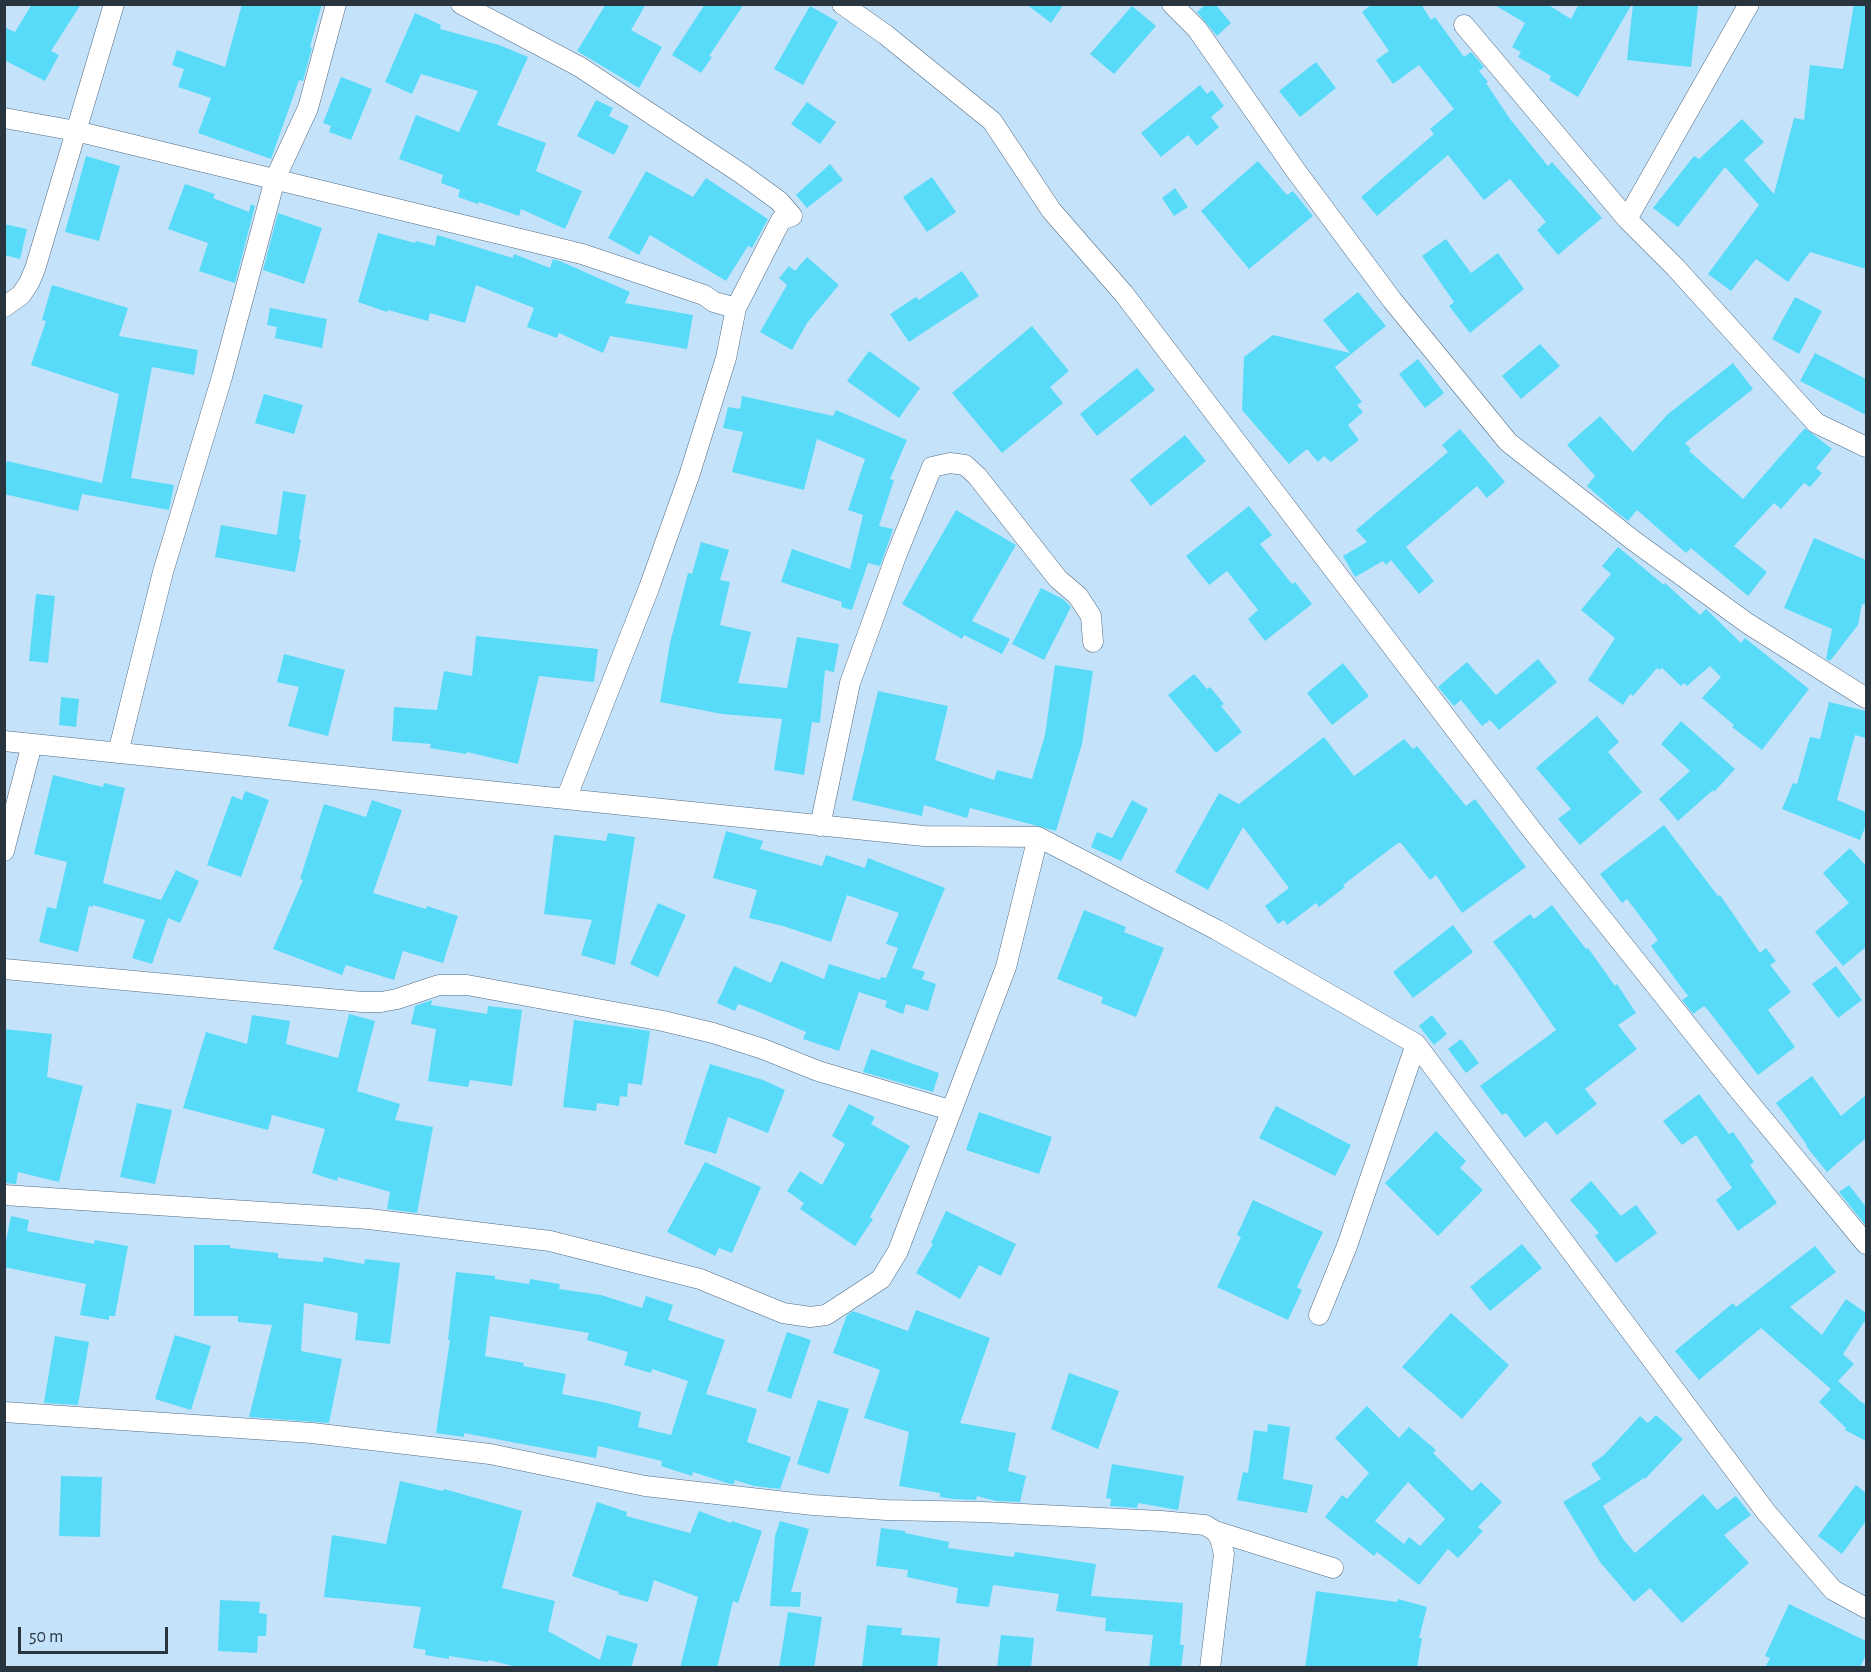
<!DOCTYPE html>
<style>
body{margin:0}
#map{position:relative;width:1871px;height:1672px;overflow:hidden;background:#c5e2fb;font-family:"Alegreya Sans",sans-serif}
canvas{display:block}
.frame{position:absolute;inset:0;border:6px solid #29353e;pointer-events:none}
.scale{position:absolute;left:18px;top:1627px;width:150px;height:27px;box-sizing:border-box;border:3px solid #29353e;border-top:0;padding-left:8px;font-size:18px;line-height:21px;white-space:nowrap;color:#29353e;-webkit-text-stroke:4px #c5e2fb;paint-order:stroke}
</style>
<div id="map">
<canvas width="1871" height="1672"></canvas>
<div class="frame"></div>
<div class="scale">50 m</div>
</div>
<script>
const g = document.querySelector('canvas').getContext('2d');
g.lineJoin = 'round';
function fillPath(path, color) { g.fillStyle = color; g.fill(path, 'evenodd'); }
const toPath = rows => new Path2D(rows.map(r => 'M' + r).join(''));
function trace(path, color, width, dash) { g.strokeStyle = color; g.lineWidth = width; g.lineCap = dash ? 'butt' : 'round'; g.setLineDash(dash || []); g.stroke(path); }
const building = toPath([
 [32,4,81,4,51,51,59,55,45,81,4,60,4,27,15,32],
 [242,4,322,4,310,47,312,48,303,81,299,80,271,159,198,133,211,98,178,87,184,69,172,65,177,50,225,67],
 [606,4,646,4,631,30,662,47,639,88,577,51],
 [705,4,744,4,709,56,712,57,701,73,672,55],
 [1026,4,1064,4,1051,23],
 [1206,4,1215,4,1231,23,1217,36,1197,12],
 [1372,4,1421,4,1431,20,1435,17,1464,57,1471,52,1484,67,1479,71,1488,82,1486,83,1510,119,1548,166,1552,162,1602,218,1558,255,1537,230,1546,222,1510,179,1484,200,1448,155,1377,216,1361,197,1434,134,1430,129,1454,109,1419,65,1393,84,1376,60,1389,51,1362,12],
 [1493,4,1547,4,1571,19,1579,4,1632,4,1578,97,1549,80,1551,76,1518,57,1521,52,1512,47,1525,23],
 [1633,4,1698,6,1691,67,1627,60],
 [1854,4,1866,4,1866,269,1810,252,1788,282,1756,259,1731,291,1708,274,1759,205,1725,167,1678,227,1653,208,1694,156,1699,159,1742,119,1764,142,1744,160,1774,194,1794,118,1804,120,1810,65,1843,69],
 [810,6,838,22,803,85,774,69],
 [1132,6,1156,26,1114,74,1090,54],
 [415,13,441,25,440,29,499,45,528,57,497,125,546,143,536,171,582,191,565,229,521,209,519,216,479,202,478,204,458,197,460,190,441,183,443,175,399,159,416,115,459,132,478,91,421,74,412,94,385,82],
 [1316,62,1336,88,1300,117,1279,91],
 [341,77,372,89,351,140,329,132,331,126,323,123],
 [1200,85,1207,94,1212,90,1224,106,1211,117,1219,127,1197,146,1188,135,1161,157,1141,133],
 [596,100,613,108,609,116,629,126,614,155,577,136],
 [807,102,836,122,820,144,791,124],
 [86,156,120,166,99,241,65,232],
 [1258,161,1287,195,1293,191,1313,216,1249,269,1201,211],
 [830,164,843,180,807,208,796,195],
 [646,171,693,197,706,178,768,219,752,248,748,246,726,281,650,235,639,255,608,238],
 [932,177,956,212,927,232,903,197],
 [185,184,215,194,213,198,249,212,251,204,255,206,235,283,199,271,208,243,168,229],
 [1175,188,1188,207,1174,216,1162,198],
 [278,213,322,228,304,284,263,270],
 [4,224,27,229,20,259,4,255],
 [378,233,415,243,416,241,435,246,437,235,513,258,514,254,550,268,553,259,562,262,630,292,625,303,693,315,687,349,610,336,603,353,559,333,557,338,527,327,534,308,476,285,465,323,430,313,428,321,388,310,387,312,358,302],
 [1446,239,1471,273,1498,253,1524,289,1470,333,1449,306,1454,302,1422,256],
 [807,257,839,285,807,323,792,350,760,332,787,285,779,278,789,266,795,271],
 [962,271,979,296,909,342,890,314,916,297,919,300],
 [52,285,128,308,119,336,198,350,194,375,152,367,131,478,174,485,169,510,82,494,78,511,4,494,4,471,7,461,102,483,119,394,31,365,46,321,42,320],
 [1358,292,1386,326,1335,367,1362,402,1357,405,1363,412,1348,425,1359,440,1331,462,1324,456,1318,462,1307,449,1289,464,1242,410,1244,357,1273,335,1350,353,1323,320],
 [1795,297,1822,311,1799,354,1772,339],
 [270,308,327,319,322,348,275,338,277,327,267,325],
 [1032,326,1069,371,1050,387,1063,403,1002,453,952,393],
 [1540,344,1560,366,1521,399,1502,376],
 [869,351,920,388,899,418,847,381],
 [1815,353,1866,379,1866,415,1800,381],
 [1418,359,1444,393,1425,408,1399,374],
 [1733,363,1753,389,1685,443,1691,449,1689,451,1743,499,1805,428,1832,449,1816,468,1822,473,1810,487,1804,483,1781,509,1774,503,1734,546,1767,572,1748,596,1691,548,1686,553,1637,510,1628,521,1615,511,1587,486,1595,476,1567,445,1600,416,1633,452,1668,414],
 [1137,368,1155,390,1097,436,1080,414],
 [264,394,303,405,294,434,255,423],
 [742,396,833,416,836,410,907,440,890,479,894,480,879,526,893,529,890,538,880,566,868,563,852,610,841,607,842,602,781,582,792,549,850,569,863,515,848,510,865,459,817,439,804,490,732,472,743,432,723,428,728,407,740,409],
 [1460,429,1505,482,1487,498,1477,486,1406,547,1434,581,1419,594,1391,560,1386,565,1383,561,1355,577,1343,556,1367,542,1356,530,1448,452,1442,445],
 [1185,435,1206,461,1151,506,1130,480],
 [283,491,306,495,299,539,301,540,295,572,215,557,221,525,277,535],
 [1249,506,1272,535,1260,544,1292,584,1295,582,1312,604,1265,641,1248,619,1258,610,1227,571,1209,585,1186,556],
 [956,510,1016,545,972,621,1010,639,1002,654,964,635,962,639,902,604],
 [1814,538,1866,560,1866,605,1862,604,1858,625,1830,661,1826,659,1832,629,1784,608],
 [701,542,729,550,720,580,730,582,720,625,751,632,738,683,787,688,797,637,839,644,834,672,825,670,820,723,812,722,804,775,774,770,782,719,722,714,660,702,670,643,688,573,692,574],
 [1618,547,1664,585,1665,583,1700,615,1706,609,1741,643,1745,638,1809,689,1762,750,1732,727,1734,725,1702,698,1721,677,1710,666,1687,686,1684,683,1681,686,1662,668,1660,670,1657,668,1633,696,1630,694,1623,705,1588,680,1615,638,1581,610,1611,574,1602,566],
 [1041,588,1063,599,1071,607,1044,660,1012,644],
 [36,594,55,596,48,663,29,661],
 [476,636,598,649,594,682,539,676,518,764,467,752,466,754,430,748,431,744,392,741,394,707,437,710,444,671,472,676],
 [284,654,345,670,328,736,288,726,299,687,277,682],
 [1538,659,1557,682,1499,730,1490,720,1482,726,1461,700,1454,706,1438,687,1467,662,1496,695],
 [1343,663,1369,696,1332,725,1307,693],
 [1055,665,1093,671,1082,744,1056,831,970,808,967,818,924,805,922,816,852,800,878,691,948,706,935,760,994,780,997,770,1032,779,1045,735],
 [1194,674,1207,689,1210,687,1224,704,1221,706,1242,732,1216,753,1168,695],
 [61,697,79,699,76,727,59,725],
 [1829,702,1866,711,1866,738,1855,735,1837,800,1866,812,1866,825,1860,840,1782,809,1793,783,1797,784,1810,737,1820,739],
 [1597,716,1619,742,1608,752,1642,792,1580,845,1558,819,1571,809,1536,768],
 [1681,721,1735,769,1714,792,1713,790,1678,821,1659,799,1690,771,1661,744],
 [1324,737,1354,776,1404,739,1413,749,1417,746,1466,806,1475,799,1526,867,1462,913,1436,875,1430,880,1401,843,1398,843,1343,885,1345,887,1319,907,1316,903,1287,925,1284,920,1278,924,1265,906,1289,888,1243,827,1208,890,1175,872,1219,793,1239,804],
 [53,775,103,787,104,783,125,788,103,883,161,900,176,870,199,881,180,923,168,918,152,964,132,958,145,920,93,905,93,907,89,906,78,952,39,942,47,907,56,909,67,862,34,854],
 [245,791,269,800,241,877,207,865,232,796,242,800],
 [372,800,402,810,373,893,426,909,427,906,458,916,443,963,403,951,394,980,346,965,342,975,273,949,303,880,300,879,324,804,366,817],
 [1132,800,1148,809,1121,861,1091,847,1097,832,1112,838],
 [1664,825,1718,896,1720,895,1760,953,1766,948,1776,961,1770,965,1791,992,1768,1010,1795,1047,1758,1075,1708,1010,1704,1006,1693,1014,1682,1000,1688,996,1651,946,1658,940,1627,899,1622,903,1600,874],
 [726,831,763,841,760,849,822,866,826,855,865,868,868,858,945,888,912,968,925,972,922,979,936,984,928,1011,906,1004,903,1014,885,1007,887,1001,859,992,839,1051,803,1039,806,1032,752,1009,738,1004,735,1011,717,1003,734,966,771,983,781,961,824,979,829,964,880,980,881,977,886,978,898,948,886,944,899,913,847,895,831,942,783,926,749,918,757,890,713,878],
 [608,833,635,837,615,965,581,955,592,920,544,914,554,835,606,841],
 [1850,848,1866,866,1866,947,1843,966,1815,932,1849,903,1823,873],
 [658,903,686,915,658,977,630,964],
 [1552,905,1586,949,1588,948,1615,986,1617,984,1636,1013,1618,1025,1637,1049,1585,1089,1597,1104,1557,1135,1546,1121,1525,1138,1506,1113,1502,1115,1480,1086,1556,1030,1511,965,1493,942,1530,914,1534,919],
 [1084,910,1126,927,1124,932,1164,948,1136,1017,1101,1003,1103,997,1057,979],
 [1453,925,1473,952,1413,998,1393,972],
 [1836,966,1862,1000,1838,1018,1812,984],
 [432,1000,431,1005,487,1014,488,1006,522,1010,512,1086,470,1080,468,1087,428,1081,436,1029,411,1024,415,1006],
 [349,1014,375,1021,357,1091,400,1104,395,1120,433,1127,417,1213,387,1209,390,1192,338,1177,337,1181,312,1173,325,1129,272,1115,268,1130,183,1108,206,1032,247,1044,252,1015,290,1021,286,1044,338,1058],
 [1432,1015,1447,1034,1434,1045,1419,1026],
 [574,1020,650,1031,642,1085,628,1083,627,1097,620,1096,619,1106,597,1103,596,1111,563,1107],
 [4,1029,52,1034,47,1077,83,1086,59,1182,18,1172,16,1184,4,1183],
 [1461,1039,1479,1063,1466,1073,1448,1049],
 [871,1049,939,1073,933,1092,863,1072],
 [710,1064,763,1080,785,1090,768,1133,728,1117,716,1154,684,1144],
 [1812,1076,1841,1116,1866,1095,1866,1138,1827,1172,1806,1146,1807,1145,1776,1103],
 [1699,1094,1729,1134,1733,1132,1754,1162,1750,1165,1777,1203,1738,1231,1716,1200,1732,1188,1696,1135,1682,1145,1663,1121],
 [137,1103,172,1110,155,1184,120,1177],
 [849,1104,875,1117,871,1124,910,1146,870,1217,873,1219,855,1246,800,1209,804,1203,787,1191,800,1171,822,1185,845,1144,832,1136],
 [1276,1106,1351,1145,1335,1176,1259,1138],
 [979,1112,1052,1137,1039,1174,966,1150],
 [1436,1131,1466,1161,1460,1168,1483,1190,1438,1236,1385,1183],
 [705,1162,761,1187,732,1253,719,1248,715,1256,667,1232],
 [1591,1181,1621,1216,1636,1205,1657,1233,1616,1263,1595,1236,1599,1233,1570,1200],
 [1849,1185,1866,1207,1866,1226,1839,1192],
 [1253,1200,1323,1232,1297,1287,1302,1290,1288,1320,1217,1287,1241,1237,1237,1235],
 [946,1211,1016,1244,1001,1276,979,1265,960,1299,916,1273,933,1244,931,1243],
 [11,1216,29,1220,27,1231,94,1244,95,1240,128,1246,115,1316,109,1316,109,1320,80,1315,86,1284,4,1267,4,1251],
 [1522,1244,1542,1268,1490,1311,1470,1287],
 [194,1245,230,1245,230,1248,278,1253,278,1258,323,1262,324,1257,364,1264,365,1259,400,1263,390,1344,355,1340,358,1313,304,1303,301,1351,342,1359,329,1423,249,1417,272,1325,238,1322,238,1316,194,1316],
 [1815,1246,1836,1272,1790,1307,1822,1335,1846,1299,1866,1313,1866,1319,1843,1354,1854,1364,1838,1381,1860,1401,1866,1405,1866,1441,1845,1430,1846,1428,1819,1402,1831,1389,1761,1328,1699,1380,1675,1351,1733,1303,1736,1307],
 [456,1272,495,1276,495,1279,529,1284,530,1279,560,1284,559,1289,601,1295,642,1308,646,1296,673,1305,668,1320,725,1340,706,1394,757,1409,747,1442,791,1457,780,1489,754,1486,735,1480,734,1484,730,1484,693,1472,692,1476,661,1466,662,1461,598,1446,596,1458,464,1433,464,1437,436,1433,450,1340,448,1340],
 [490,1316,589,1333,587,1340,628,1352,624,1365,651,1373,652,1369,688,1381,671,1435,638,1427,641,1412,607,1403,562,1394,566,1374,523,1366,524,1363,485,1356],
 [916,1310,990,1338,960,1423,1016,1433,1008,1471,1026,1476,1020,1502,996,1501,977,1496,976,1500,953,1499,940,1497,940,1493,899,1486,909,1432,864,1418,880,1370,833,1353,847,1315,853,1311,908,1331],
 [1451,1313,1509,1365,1462,1419,1402,1367],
 [787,1332,811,1340,791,1399,767,1391],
 [175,1335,211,1346,191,1410,155,1399],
 [55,1336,89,1342,78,1405,44,1403],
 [1069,1373,1119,1391,1098,1449,1051,1429],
 [818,1400,849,1409,829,1474,797,1464],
 [1367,1406,1399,1438,1409,1427,1436,1450,1433,1453,1472,1491,1481,1482,1502,1502,1478,1527,1483,1531,1458,1558,1448,1549,1419,1585,1377,1552,1374,1556,1325,1517,1342,1495,1347,1499,1369,1473,1335,1438],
 [1408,1482,1445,1519,1420,1546,1409,1537,1404,1544,1375,1521],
 [1656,1415,1683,1439,1645,1479,1644,1478,1603,1506,1623,1539,1635,1553,1703,1494,1717,1510,1736,1496,1751,1515,1724,1535,1749,1563,1682,1623,1650,1588,1634,1602,1600,1562,1563,1502,1601,1479,1591,1464,1604,1455,1640,1416,1648,1423],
 [1268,1424,1290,1427,1283,1479,1313,1485,1307,1513,1237,1500,1243,1472,1248,1473,1254,1430,1267,1432],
 [1112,1464,1184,1476,1178,1510,1138,1503,1137,1508,1110,1506,1111,1499,1106,1498],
 [61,1476,102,1477,100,1537,59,1536],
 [400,1481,443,1491,444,1489,522,1511,502,1588,555,1601,548,1631,600,1660,607,1635,638,1644,631,1668,521,1668,489,1660,488,1662,449,1656,449,1659,425,1655,426,1650,413,1648,421,1607,324,1597,332,1535,386,1544],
 [1856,1485,1866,1493,1866,1521,1842,1554,1818,1536],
 [597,1502,627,1512,626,1516,690,1533,699,1511,731,1523,732,1521,762,1531,738,1603,733,1601,717,1668,680,1668,698,1597,654,1580,648,1602,618,1594,619,1592,572,1576],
 [780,1521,809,1529,791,1592,801,1592,800,1607,770,1606,775,1536],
 [881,1528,905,1531,905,1533,949,1542,948,1548,1014,1557,1015,1552,1096,1564,1091,1596,1183,1603,1180,1645,1184,1645,1181,1668,1149,1668,1153,1635,1105,1631,1106,1618,1056,1611,1059,1594,993,1585,989,1607,956,1603,958,1588,907,1577,908,1570,876,1566],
 [1316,1591,1397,1602,1398,1599,1427,1607,1419,1638,1422,1638,1417,1668,1305,1668],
 [220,1600,260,1602,259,1613,267,1614,266,1636,258,1636,257,1653,218,1651],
 [1789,1604,1866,1641,1866,1654,1860,1668,1765,1668,1770,1658,1765,1656],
 [788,1612,822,1617,814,1668,779,1668],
 [867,1625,902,1628,901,1635,940,1638,937,1668,862,1668],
 [1001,1635,1034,1638,1031,1668,997,1668]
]);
const minor = toPath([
 [461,4,580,67,742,174,779,201,792,216,781,220,736,308],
 [842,4,886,35,992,121,1051,210,1124,294,1531,829,1738,1089,1866,1244],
 [1172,4,1197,29,1296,171,1392,300,1508,442,1634,541,1747,623,1866,698],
 [1464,25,1627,219,1676,268,1816,423,1866,447],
 [4,118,76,131,582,254,704,295,714,302,736,308,726,358,689,476,649,588,566,799],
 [1627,219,1749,4],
 [4,307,21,295,29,283,35,269,114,4],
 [4,741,924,836,1038,837,1217,930,1416,1044,1766,1512,1833,1590,1866,1608],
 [118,753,163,572,222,377,275,179,308,108,336,4],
 [820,826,850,683,896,556,932,467,950,463,965,465,977,476,1058,579,1078,596,1091,616,1093,642],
 [4,851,32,744],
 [4,969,362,1002,381,1002,397,999,439,985,467,985,663,1021,713,1033,763,1049,818,1071,950,1110],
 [4,1195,369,1219,550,1241,700,1279,783,1313,810,1317,826,1315,881,1279,898,1251,1006,967,1038,837],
 [1319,1315,1347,1246,1416,1044],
 [4,1412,312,1433,490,1454,645,1486,813,1505,886,1510,983,1512,1161,1521,1205,1525,1215,1531,1220,1538,1224,1554,1210,1668],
 [1215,1531,1333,1568]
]);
fillPath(building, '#58dbf8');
trace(minor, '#526c82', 21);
trace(minor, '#fff', 20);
</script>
